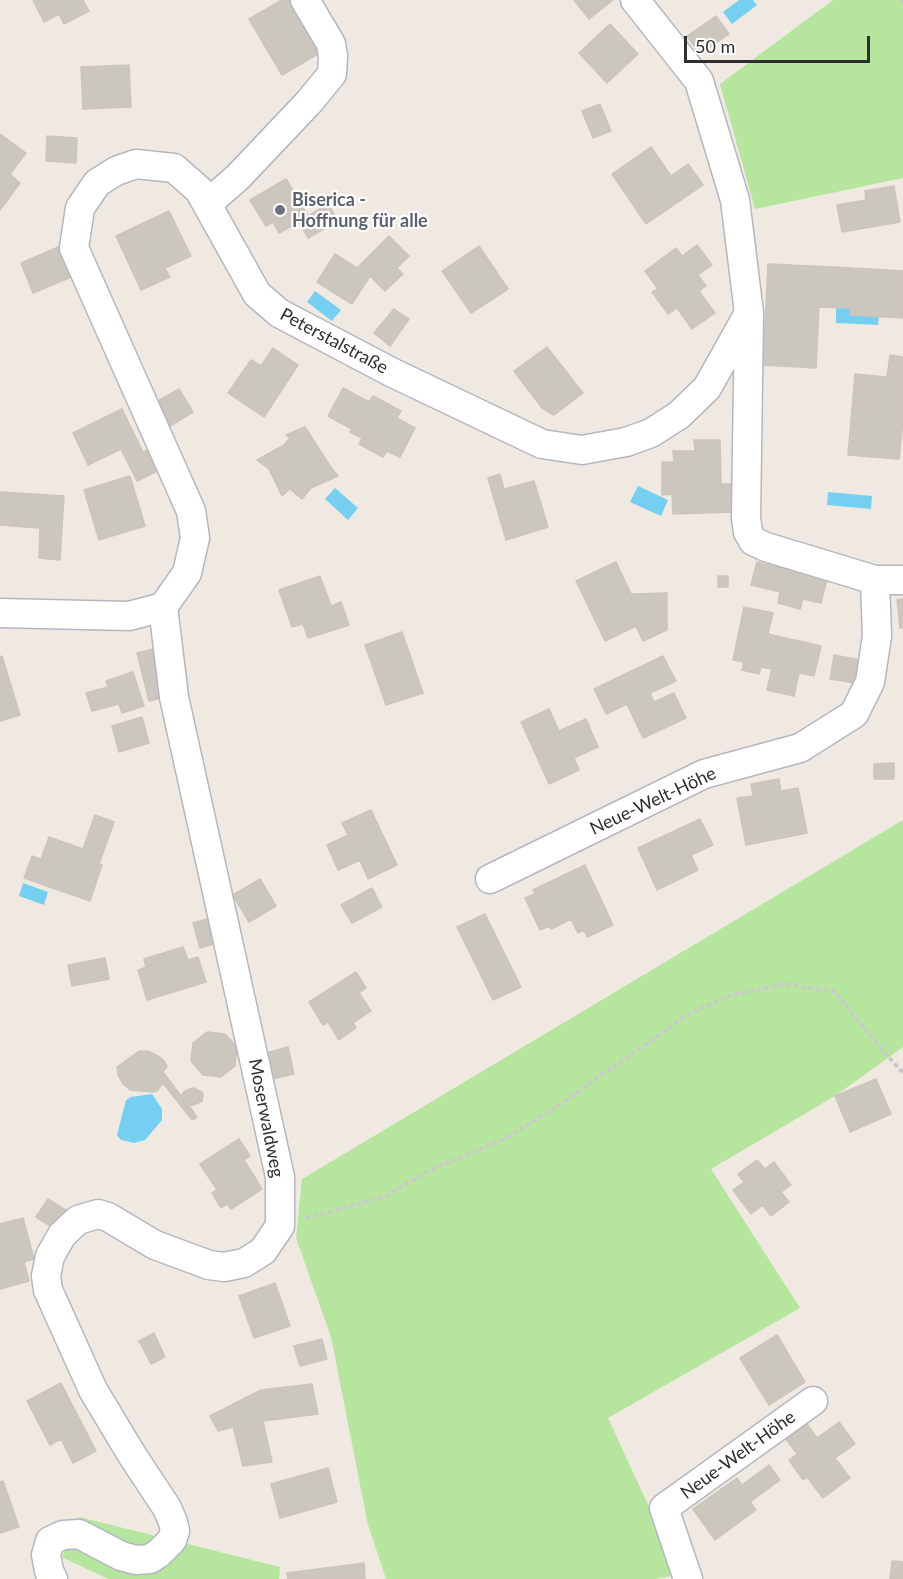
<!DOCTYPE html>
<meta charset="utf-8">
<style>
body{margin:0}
#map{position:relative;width:903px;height:1579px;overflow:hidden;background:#efe9e1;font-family:Lato,sans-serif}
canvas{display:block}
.scale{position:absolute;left:684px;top:36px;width:186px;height:27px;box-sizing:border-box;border:3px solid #2e2e2e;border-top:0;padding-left:8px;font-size:18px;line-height:21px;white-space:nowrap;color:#2e2e2e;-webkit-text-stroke:4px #fff;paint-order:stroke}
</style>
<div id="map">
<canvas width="903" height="1579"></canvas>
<div class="scale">50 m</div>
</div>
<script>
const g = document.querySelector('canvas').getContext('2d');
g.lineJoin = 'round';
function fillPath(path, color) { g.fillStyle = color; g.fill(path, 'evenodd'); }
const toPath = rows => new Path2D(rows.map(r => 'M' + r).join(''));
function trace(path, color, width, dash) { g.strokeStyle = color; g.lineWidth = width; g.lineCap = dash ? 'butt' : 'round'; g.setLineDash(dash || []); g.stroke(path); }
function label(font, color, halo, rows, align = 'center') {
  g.font = font + ' Lato,sans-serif'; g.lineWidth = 4.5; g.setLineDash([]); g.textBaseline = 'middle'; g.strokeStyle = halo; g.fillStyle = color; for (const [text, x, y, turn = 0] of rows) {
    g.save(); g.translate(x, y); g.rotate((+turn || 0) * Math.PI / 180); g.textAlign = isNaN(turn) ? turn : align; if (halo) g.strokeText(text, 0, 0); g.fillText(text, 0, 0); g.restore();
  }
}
const green = toPath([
 [833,0,903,0,903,178,755,209,720,84],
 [903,820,903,1047,835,1096,711,1169,800,1308,608,1418,680,1574,656,1579,386,1579,368,1525,331,1337,296,1238,302,1179],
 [79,1517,280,1567,279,1579,108,1579,62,1557]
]);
const water = toPath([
 [739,0,753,0,757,5,732,24,723,12],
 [315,291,341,310,332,321,307,302],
 [836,307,850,308,850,315,879,316,878,325,836,323],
 [638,486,668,500,661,516,630,502],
 [335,488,358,508,348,520,325,499],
 [828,492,872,496,871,509,827,505],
 [23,883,48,892,44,905,19,896],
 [152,1094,162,1109,162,1120,145,1140,134,1143,121,1140,117,1135,126,1100,131,1097]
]);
const building = toPath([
 [33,0,83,0,89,11,64,24,59,14,44,22,33,0],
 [282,0,293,0,323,51,282,75,249,19,282,0],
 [574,0,613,0,589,19,574,0],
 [716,16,729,34,700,54,687,36,716,16],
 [610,24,638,54,607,83,579,53,610,24],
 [129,65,131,107,83,109,81,67,129,65],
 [600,104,611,131,593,138,582,111,600,104],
 [0,134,26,153,10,174,20,183,0,210,0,134],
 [47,136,77,138,76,163,46,161,47,136],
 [651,147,671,176,688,164,703,185,646,224,612,174,651,147],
 [286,179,308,216,328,204,338,221,308,238,299,222,279,233,273,222,266,226,250,200,286,179],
 [894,186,900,222,842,232,837,205,866,200,865,191,894,186],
 [169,211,191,256,165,268,170,277,141,290,116,236,169,211],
 [389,236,409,256,397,268,403,274,385,291,370,276,352,304,317,282,335,254,357,268,389,236],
 [63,245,76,275,33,293,21,263,63,245],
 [697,245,712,265,698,275,706,286,699,291,715,313,692,329,677,308,668,314,652,292,658,289,645,271,676,248,682,256,697,245],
 [479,246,508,289,471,313,442,271,479,246],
 [768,264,853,268,850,308,819,307,816,368,763,365,768,264],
 [853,268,903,271,903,318,850,315,853,268],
 [394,309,409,319,390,346,374,333,394,309],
 [547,347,583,393,554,415,542,408,514,371,547,347],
 [273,348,298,365,264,417,228,393,251,360,261,366,273,348],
 [890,355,903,357,903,421,899,459,848,455,855,374,887,377,890,355],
 [343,388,369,402,373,396,401,411,397,418,415,428,400,457,387,451,383,457,359,444,362,438,350,432,352,429,328,416,343,388],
 [179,389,193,412,170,426,156,402,179,389],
 [122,409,143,452,150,449,160,470,137,481,121,449,88,465,73,433,122,409],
 [305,427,330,466,338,476,311,488,302,499,290,489,282,496,269,469,257,460,284,445,290,438,286,435,305,427],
 [694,440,720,440,721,484,734,484,735,512,673,514,672,494,662,495,662,462,674,462,673,451,695,451,694,440],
 [500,474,504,489,534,481,548,527,506,540,488,478,500,474],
 [130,476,145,526,99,540,84,490,130,476],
 [0,492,64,496,60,560,39,558,40,528,0,525,0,492],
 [616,562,631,594,667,593,667,630,643,641,636,626,605,641,576,581,616,562],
 [757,562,827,579,821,603,803,599,800,609,778,603,780,592,751,585,757,562],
 [320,576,331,606,341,602,349,625,308,638,303,624,292,627,279,590,320,576],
 [718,576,728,576,728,587,718,587,718,576],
 [903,599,903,628,900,628,897,600,903,599],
 [744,607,773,613,768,634,821,646,814,676,799,673,794,696,767,690,772,669,761,667,759,674,742,670,744,662,733,660,744,607],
 [402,632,423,693,386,705,365,645,402,632],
 [153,649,165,697,149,701,137,653,153,649],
 [834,655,865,661,861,684,830,679,834,655],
 [2,656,20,715,0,721,0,657,2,656],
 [663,656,676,681,650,693,654,702,674,693,686,718,643,738,627,704,606,714,594,689,663,656],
 [133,672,144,706,122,713,119,704,92,711,86,693,108,687,106,681,133,672],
 [549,709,559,731,586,719,598,747,574,758,579,770,549,784,521,722,549,709],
 [142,717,149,743,119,752,112,726,142,717],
 [894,763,894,779,874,779,874,764,894,763],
 [779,779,781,791,798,788,807,833,746,845,737,798,753,796,751,784,779,779],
 [371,810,397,865,368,879,360,860,338,870,327,845,348,835,342,823,371,810],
 [95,815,114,822,99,864,102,865,90,901,24,878,32,856,41,859,49,837,83,849,95,815],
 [700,819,713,845,691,855,698,870,657,890,638,848,700,819],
 [585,865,613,925,587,937,584,930,578,933,571,919,551,929,550,926,540,930,525,898,535,894,533,890,585,865],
 [260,879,276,906,249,922,233,895,260,879],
 [372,888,382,907,352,923,341,905,372,888],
 [485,914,521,987,493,1000,457,927,485,914],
 [214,917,221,942,200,948,193,923,214,917],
 [183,947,188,960,198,957,206,982,147,1000,138,970,146,967,144,959,183,947],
 [105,958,109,979,72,986,68,965,105,958],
 [356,972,366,988,359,993,371,1011,353,1023,356,1028,339,1040,328,1022,323,1025,309,1002,356,972],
 [207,1032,225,1034,237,1047,235,1066,221,1077,203,1075,191,1061,193,1043,207,1032],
 [288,1047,294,1074,272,1079,266,1053,288,1047],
 [139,1051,148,1051,158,1056,164,1061,167,1066,163,1072,181,1096,185,1091,193,1088,202,1092,203,1096,202,1101,196,1104,189,1106,197,1117,192,1120,163,1083,157,1091,153,1092,130,1090,123,1084,118,1075,117,1067,139,1051],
 [876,1079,891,1114,850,1132,835,1096,876,1079],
 [239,1139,250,1156,244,1160,262,1189,231,1209,227,1204,221,1208,212,1193,217,1190,200,1164,239,1139],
 [757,1160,765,1169,774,1162,791,1185,781,1192,789,1202,771,1216,763,1205,751,1214,733,1190,744,1182,738,1174,757,1160],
 [48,1199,67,1211,55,1229,36,1217,48,1199],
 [23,1218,34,1259,24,1262,29,1281,0,1289,0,1224,23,1218],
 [275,1283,290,1326,254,1338,239,1296,275,1283],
 [154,1333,165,1357,151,1364,139,1341,154,1333],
 [777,1335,805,1382,769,1405,740,1358,777,1335],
 [322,1339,327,1359,300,1366,294,1346,322,1339],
 [61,1383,96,1451,73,1463,61,1439,50,1445,27,1401,61,1383],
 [312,1384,318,1414,263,1421,272,1462,243,1466,233,1427,218,1431,210,1416,261,1390,312,1384],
 [839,1422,855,1444,835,1458,850,1478,823,1498,807,1477,803,1480,789,1460,797,1454,786,1439,807,1424,817,1438,839,1422],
 [769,1465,780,1480,750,1502,756,1510,715,1540,693,1509,737,1478,742,1485,769,1465],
 [328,1468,337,1502,280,1518,271,1484,328,1468],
 [3,1481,19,1527,0,1533,0,1482,3,1481],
 [892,1561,903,1562,903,1579,890,1579,892,1561],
 [364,1563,365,1579,288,1579,287,1573,364,1563]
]);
const path = toPath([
 [902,0,903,4],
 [306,1218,386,1196,426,1172,504,1139,553,1109,689,1014,731,995,786,984,835,992,878,1045,903,1073]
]);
const minor = toPath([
 [635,0,699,81,735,200,749,313,746,518,748,532,753,541,766,547,875,580,903,580],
 [207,204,238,177,309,102,332,74,333,56,331,44,305,0],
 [0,613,129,616,163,607,187,573,195,538,191,511,74,248,80,208,97,183,116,171,136,164,174,168,199,190,257,294,279,313,391,372,542,444,582,450,626,442,651,433,679,415,707,388,749,313],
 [490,879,704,774,800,748,854,714,870,682,877,636,875,580],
 [53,1579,49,1571,46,1555,50,1541,63,1535,79,1534,121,1556,136,1560,150,1559,159,1553,172,1540,175,1531,173,1522,167,1508,132,1455,93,1390,48,1290,46,1276,50,1256,62,1235,78,1220,98,1214,108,1217,155,1245,209,1265,224,1267,244,1263,263,1251,280,1226,280,1177,174,697,163,607],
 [688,1579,664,1508,813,1401]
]);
const markers = [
 [280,210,6,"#6b7280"]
];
const worshipNames = [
 ["Biserica -",292,200],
 ["Hoffnung für alle",292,221]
];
const streetNames = [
 ["Peterstalstraße",334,341,28],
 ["Neue-Welt-Höhe",653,801,-25],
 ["Moserwaldweg",266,1118,79],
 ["Neue-Welt-Höhe",738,1455,-36]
];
fillPath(green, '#b6e59e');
fillPath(water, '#75cff0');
fillPath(building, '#cbc7bf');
trace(building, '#cbc5ba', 1.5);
trace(minor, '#b4b7c1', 31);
trace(path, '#c9c9c9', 4, [4.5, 3]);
trace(minor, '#fff', 28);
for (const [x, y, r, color] of markers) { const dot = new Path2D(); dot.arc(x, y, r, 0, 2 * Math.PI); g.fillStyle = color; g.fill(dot); trace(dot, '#fff', 2); }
label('bold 18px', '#5b616d', '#fff', worshipNames, 'left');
label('18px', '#2e2e2e', '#fff', streetNames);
</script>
